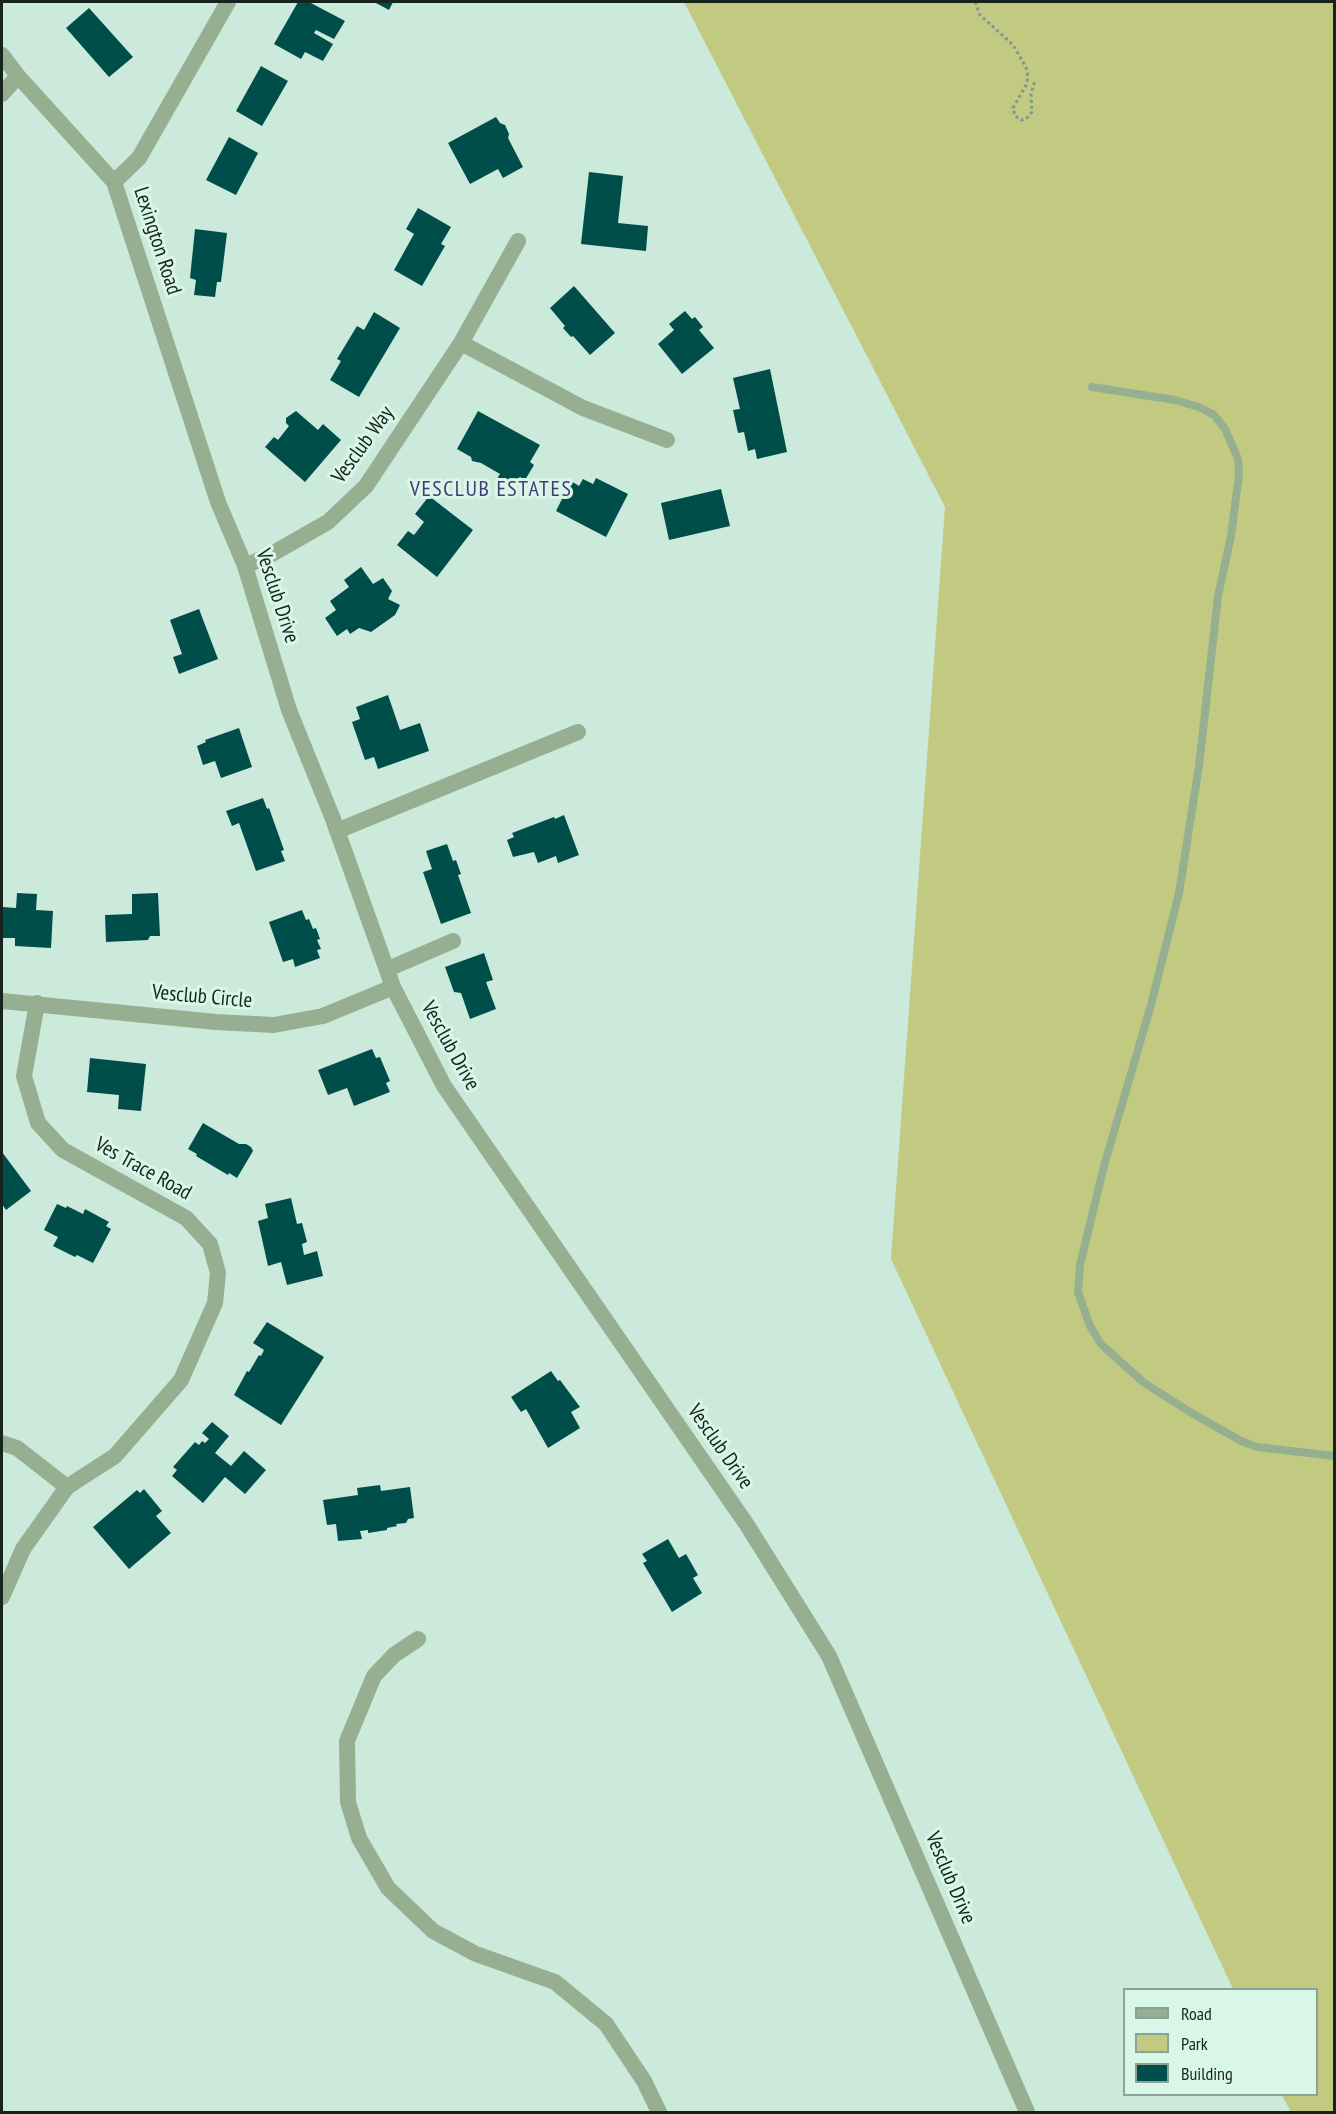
<!DOCTYPE html>
<style>
body{margin:0}
#map{position:relative;width:1336px;height:2114px;overflow:hidden;background:#cbeadb;font-family:"PT Sans Narrow",sans-serif}
canvas{display:block}
.frame{position:absolute;inset:0;border:3px solid #17231d;pointer-events:none}
.legend{position:absolute;left:1123px;top:1988px;width:195px;height:108px;box-sizing:border-box;background:#d8f7e8;border:2px solid #8ba297;margin:0;padding:8px 10px;list-style:none;font-size:18px;color:#17231d}
.legend li{display:flex;align-items:center;gap:12px;height:30px}
.legend b{width:30px;border:2px solid #8ba297}
</style>
<div id="map">
<canvas width="1336" height="2114"></canvas>
<div class="frame"></div>
<ul class="legend">
<li><b style="height:8px;background:#97af91"></b>Road</li>
<li><b style="height:16px;background:#c2ca82"></b>Park</li>
<li><b style="height:16px;background:#004e4a"></b>Building</li>
</ul>
</div>
<script>
const g = document.querySelector('canvas').getContext('2d');
g.lineJoin = 'round';
function fillPath(path, color) { g.fillStyle = color; g.fill(path, 'evenodd'); }
const toPath = rows => new Path2D(rows.map(r => 'M' + r).join(''));
function trace(path, color, width, dash) { g.strokeStyle = color; g.lineWidth = width; g.lineCap = dash ? 'butt' : 'round'; g.setLineDash(dash || []); g.stroke(path); }
function label(font, color, halo, rows, align = 'center') {
  g.font = font + ' "PT Sans Narrow",sans-serif'; g.lineWidth = 6; g.setLineDash([]); g.textBaseline = 'middle'; g.strokeStyle = halo; g.fillStyle = color; for (const [text, x, y, turn = 0] of rows) {
    g.save(); g.translate(x, y); g.rotate((+turn || 0) * Math.PI / 180); g.textAlign = isNaN(turn) ? turn : align; if (halo) g.strokeText(text, 0, 0); g.fillText(text, 0, 0); g.restore();
  }
}
const green = toPath([
 [684,2,1334,2,1334,2112,1291,2112,1282,2095,1316,2094,1316,1990,1233,1989,891,1259,945,507]
]);
const building = toPath([
 [298,2,309,2,345,21,334,39,316,30,314,33,333,44,323,61,305,52,301,59,274,44],
 [374,2,393,2,389,10],
 [89,8,133,57,109,77,66,28],
 [261,66,288,81,262,126,236,111],
 [496,117,500,123,505,125,509,134,508,138,523,167,503,178,498,169,470,184,448,143],
 [229,137,258,153,236,195,206,180],
 [589,172,623,176,618,223,648,226,646,251,581,244],
 [418,208,451,227,441,244,445,246,422,286,394,270,414,234,406,229],
 [195,229,227,233,221,282,217,282,215,297,194,295,196,280,190,278],
 [574,286,615,333,590,355,573,336,571,337,563,328,565,326,550,308],
 [685,311,692,319,695,317,703,327,699,330,714,348,682,374,658,344,674,330,669,324],
 [374,312,400,328,359,397,330,380,341,361,337,359,357,326,364,330],
 [770,369,787,452,757,459,755,449,748,451,744,432,738,433,733,410,740,409,733,378],
 [296,411,318,430,323,424,341,440,305,482,265,447,274,437,278,440,289,426,286,423,286,418],
 [478,411,540,445,530,462,534,465,525,480,520,477,507,487,500,483,498,477,500,474,481,463,472,461,471,457,457,449],
 [596,478,628,494,606,537,556,511,571,481,579,486,583,479,593,484],
 [721,489,730,526,669,540,661,503],
 [429,496,473,530,437,577,397,545,408,531,414,535,424,522,415,514],
 [361,567,373,584,383,578,392,591,388,599,400,605,395,615,371,632,359,628,350,634,347,629,337,636,325,618,336,610,330,601,349,587,344,580],
 [199,609,218,659,179,674,173,657,182,654,170,620],
 [388,695,400,730,420,723,429,751,378,769,374,757,365,760,352,722,360,719,356,707],
 [239,728,252,767,221,778,215,761,203,765,197,746,206,742,205,740],
 [263,798,267,809,269,808,284,850,281,851,285,861,256,871,239,823,232,826,226,811],
 [564,815,579,855,558,863,556,856,538,863,534,852,513,857,507,840,514,837,512,833,554,817,555,819],
 [447,844,453,861,456,860,461,874,458,875,471,913,441,924,423,872,432,869,426,851],
 [17,893,37,894,36,910,53,911,51,948,15,946,15,938,2,938,3,907,16,908],
 [158,893,160,936,150,936,148,940,106,942,105,915,132,914,132,894],
 [302,910,306,920,309,919,313,929,316,928,320,939,317,940,321,949,317,950,320,958,295,967,293,959,283,962,269,922],
 [484,953,493,980,486,982,496,1009,470,1019,461,993,454,992,445,967],
 [372,1049,376,1058,380,1057,390,1081,386,1083,390,1092,354,1106,347,1088,328,1095,318,1070],
 [90,1058,146,1064,141,1111,118,1109,119,1095,87,1092],
 [203,1123,239,1144,246,1144,251,1147,253,1151,237,1178,229,1173,228,1175,196,1156,197,1154,188,1149],
 [2,1152,31,1191,6,1210,2,1204],
 [291,1198,297,1224,302,1223,307,1242,302,1244,304,1255,317,1251,323,1276,287,1285,281,1262,268,1266,258,1221,268,1218,265,1204],
 [57,1204,66,1208,67,1206,83,1214,85,1209,109,1222,106,1226,111,1229,93,1263,77,1255,75,1257,53,1246,58,1237,44,1230],
 [267,1322,324,1357,281,1425,234,1395,247,1371,249,1372,259,1355,261,1356,264,1350,253,1343],
 [551,1371,558,1381,560,1380,580,1407,571,1412,580,1428,548,1448,526,1409,521,1412,511,1397],
 [212,1422,229,1436,215,1453,231,1466,244,1451,266,1470,245,1494,225,1477,203,1503,172,1476,177,1470,173,1467,195,1442,199,1445,202,1441,205,1443,209,1439,202,1433],
 [380,1485,381,1491,410,1487,414,1518,408,1519,406,1523,396,1524,397,1526,387,1528,387,1530,368,1533,368,1530,360,1531,362,1539,338,1541,336,1524,327,1525,323,1500,358,1495,357,1488],
 [144,1489,162,1511,156,1516,171,1533,129,1569,93,1527,137,1490,140,1493],
 [668,1539,679,1558,686,1554,698,1575,693,1578,702,1593,672,1612,643,1563,647,1561,642,1554]
]);
const path = toPath([
 [975,2,980,15,1013,45,1026,67,1028,77,1026,85,1013,108,1015,116,1021,120,1026,119,1032,112,1031,94,1035,81]
]);
const service = toPath([
 [1092,387,1175,400,1199,407,1214,415,1225,429,1238,459,1239,474,1231,536,1218,596,1199,766,1179,893,1151,1005,1104,1166,1080,1265,1078,1292,1090,1326,1101,1344,1143,1382,1190,1412,1241,1441,1257,1447,1334,1456]
]);
const minor = toPath([
 [2,55,18,76,114,182,218,502,245,566,289,710,333,819,393,987,444,1086,747,1525,829,1656,1027,2112],
 [2,94,18,76],
 [114,182,139,158,228,2],
 [461,343,583,408,667,440],
 [245,566,270,555,328,522,366,486,461,343,518,241],
 [337,831,578,732],
 [388,969,453,941],
 [2,1001,216,1022,274,1025,323,1016,393,987],
 [2,1443,17,1448,67,1487],
 [2,1597,23,1549,67,1487,115,1456,181,1380,215,1303,218,1273,210,1244,186,1218,63,1150,38,1123,24,1076,37,1003],
 [418,1639,394,1655,374,1676,347,1741,348,1802,359,1838,388,1888,433,1931,476,1954,555,1982,606,2024,644,2081,659,2112]
]);
const streetNames = [
 ["Lexington Road",157,241,72],
 ["Vesclub Way",363,445,-54],
 ["Vesclub Drive",277,596,72],
 ["Vesclub Circle",202,997,5],
 ["Vesclub Drive",450,1046,61],
 ["Ves Trace Road",143,1169,29],
 ["Vesclub Drive",720,1447,55],
 ["Vesclub Drive",950,1878,67]
];
const neighbourhoodNames = [
 ["VESCLUB ESTATES",491,490]
];
fillPath(green, '#c2ca82');
fillPath(building, '#004e4a');
trace(path, '#81988c', 3, [3, 3]);
trace(service, '#97af91', 8);
trace(minor, '#97af91', 16);
label('21px', '#17231d', '#d8f7e8', streetNames);
g.letterSpacing = '1.5px';
label('22px', '#453976', '#d8f7e8', neighbourhoodNames);
g.letterSpacing = '0px';
</script>
